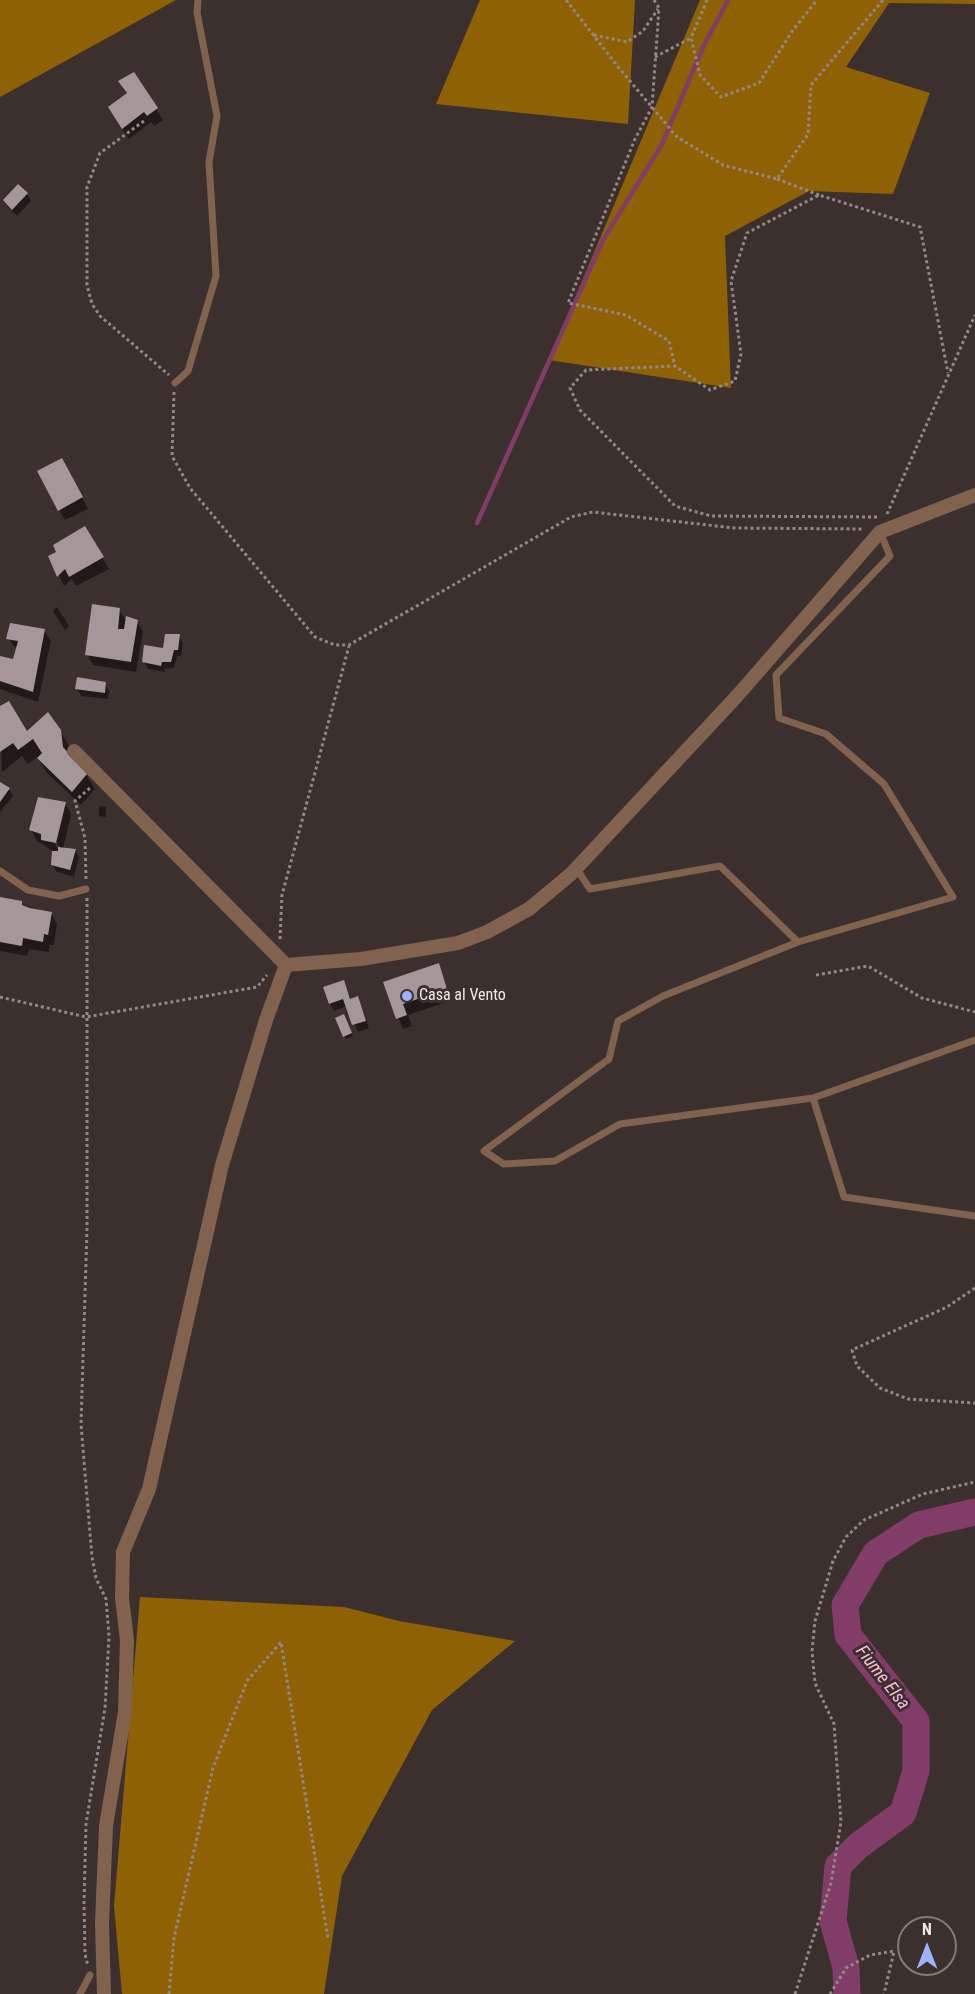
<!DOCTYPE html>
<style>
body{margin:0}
#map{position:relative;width:975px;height:1994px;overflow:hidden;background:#3c302e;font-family:"Roboto Condensed",sans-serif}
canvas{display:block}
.north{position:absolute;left:897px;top:1916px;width:60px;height:60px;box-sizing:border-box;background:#3c302e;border:2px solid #857a79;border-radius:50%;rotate:0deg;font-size:16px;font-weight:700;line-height:24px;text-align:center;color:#f2eae9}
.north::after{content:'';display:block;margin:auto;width:21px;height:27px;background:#9fb3fd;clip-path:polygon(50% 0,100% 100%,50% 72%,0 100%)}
</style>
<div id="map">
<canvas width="975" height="1994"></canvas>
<div class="north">N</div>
</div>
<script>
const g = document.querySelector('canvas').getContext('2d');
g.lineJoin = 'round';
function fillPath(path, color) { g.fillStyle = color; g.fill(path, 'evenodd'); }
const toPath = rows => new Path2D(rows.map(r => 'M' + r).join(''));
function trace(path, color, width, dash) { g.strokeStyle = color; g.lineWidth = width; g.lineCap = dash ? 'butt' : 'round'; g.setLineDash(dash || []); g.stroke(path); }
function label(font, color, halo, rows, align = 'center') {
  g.font = font + ' "Roboto Condensed",sans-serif'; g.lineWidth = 6; g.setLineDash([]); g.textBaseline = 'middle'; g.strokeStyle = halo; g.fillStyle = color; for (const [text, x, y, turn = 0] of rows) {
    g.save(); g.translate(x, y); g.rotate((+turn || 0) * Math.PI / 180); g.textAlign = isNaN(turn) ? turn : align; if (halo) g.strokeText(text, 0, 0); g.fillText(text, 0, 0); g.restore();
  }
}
const forest = toPath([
 [0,0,176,0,0,97],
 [480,0,635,0,628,124,436,104],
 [700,0,975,0,975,4,889,3,846,67,930,93,893,194,809,191,725,236,731,388,549,360],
 [140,1597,344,1607,399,1621,515,1641,432,1710,342,1876,324,1994,122,1994,114,1906]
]);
const shadow = toPath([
 [120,82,156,109,163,120,154,126,151,122,129,139,116,118,127,94],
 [27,194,31,201,17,216,4,201],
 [68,470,88,509,65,520,59,510],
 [85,528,109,569,76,586,72,579,64,586,50,556,58,553],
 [57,607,69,626,65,630,53,611],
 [119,609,127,623,137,621,143,632,136,672,93,665,87,654],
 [44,630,51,641,38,702,0,689,0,658,14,661,17,650,8,638],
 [179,636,183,643,181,656,177,656,174,668,165,669,165,672,148,669,144,662,164,650],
 [105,684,109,691,108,699,81,696,77,689],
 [0,708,27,733,60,731,69,746,70,757,86,774,95,789,81,805,47,773,37,757,28,764,22,756,2,772],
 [0,784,9,789,13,796,0,812],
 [65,803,71,814,63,849,75,850,79,857,74,877,56,871,52,864,53,851,37,841,31,830],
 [53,836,60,847,60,853,51,837],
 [99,806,106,807,106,817,99,816],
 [0,898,51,913,57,924,54,945,50,945,49,952,29,949,27,956,0,951],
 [438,965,452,1000,408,1015,412,1026,403,1029,385,983],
 [343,982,351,1000,357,998,361,1005,369,1028,358,1032,347,1006,334,1011,330,1004,325,988],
 [345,1019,353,1036,346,1039,344,1036]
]);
const stream = toPath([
 [477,523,603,240,661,146,704,45,728,0]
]);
const river = toPath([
 [847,1994,846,1968,833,1921,838,1866,858,1846,903,1813,916,1771,916,1721,848,1635,845,1605,876,1553,919,1525,975,1512]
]);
const building = toPath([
 [134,72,158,108,147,116,144,112,122,129,108,107,127,93,118,81],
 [18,184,28,193,12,210,3,200],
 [62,458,83,497,58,511,37,471],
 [85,526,104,557,69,577,65,569,57,577,48,556,56,552,53,545],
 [92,604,120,608,118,629,124,629,126,616,138,620,131,662,85,655],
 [10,623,45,629,33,692,0,681,0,656,13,659,18,641,6,639],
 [165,634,180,634,178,650,174,650,171,662,162,662,161,666,142,662,144,645,163,648],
 [77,677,106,682,105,693,75,689],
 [9,701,27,731,48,712,61,730,63,747,87,774,72,792,37,758,42,753,33,739,18,750,13,743,0,752,0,706],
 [0,782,10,788,0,802],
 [38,797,66,802,56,843,41,840,41,834,29,830],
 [58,847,76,849,70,870,51,865,52,851,58,851],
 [0,897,22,901,22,905,30,908,52,912,48,935,44,934,43,942,23,938,22,946,0,942],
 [439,963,447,989,403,1004,407,1015,396,1019,383,982],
 [344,980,350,999,358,996,366,1021,352,1025,343,999,329,1004,323,987],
 [344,1014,352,1033,343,1037,335,1018]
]);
const path = toPath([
 [566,0,619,68,677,137,723,165,777,179,808,134,811,85,883,0],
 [654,0,659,8,652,107,635,139,568,303,626,315,669,341,675,366],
 [707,0,691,38,700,75,721,97,759,83,793,30,817,0],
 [594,35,627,42,643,31,658,9],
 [655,57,691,38],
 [144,121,100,153,87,187,87,285,92,304,100,316,169,375],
 [777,179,819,195],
 [174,392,172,456,190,488,315,637,335,645,349,645,571,517,593,512,734,528,863,529],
 [887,514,975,315],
 [877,517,711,516,675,506,580,410,570,388,586,370,675,366,710,390,735,381,741,354,731,281,747,233,819,195,920,227,948,373],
 [86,879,85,838,75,801,91,787],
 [87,898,87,1229,81,1424,92,1557,96,1578,106,1599,109,1636,105,1708,86,1824,84,1903,85,1954,88,1966],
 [280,939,282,895,349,646],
 [816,975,868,966,922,998,975,1012],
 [0,997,86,1017,257,987,267,975],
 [975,1288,947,1307,852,1350,857,1366,880,1388,908,1399,975,1403],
 [169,1994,174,1938,213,1768,247,1681,281,1642,328,1939],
 [795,1994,831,1883,841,1822,834,1724,815,1683,812,1651,815,1621,833,1561,846,1537,864,1520,923,1494,975,1482],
 [830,1994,846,1968,870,1955,894,1951,884,1994]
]);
const lane = toPath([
 [175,383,188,371,216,276,209,162,217,116,197,13,198,0],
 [576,868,590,889,720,866,798,942,953,897,884,784,826,734,779,718,776,675,890,556,880,532],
 [0,871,28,890,59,896,86,889],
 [798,942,663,996,618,1021,609,1059,484,1151,504,1164,555,1161,620,1124,813,1098,975,1040],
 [813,1098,844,1197,975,1216],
 [80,1994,90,1975]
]);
const street = toPath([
 [74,751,286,965,361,959,458,943,487,932,529,909,571,874,737,696,880,532,975,495],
 [104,1994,102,1923,106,1826,125,1712,127,1640,122,1598,123,1552,149,1489,222,1165,266,1020,286,965]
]);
const markers = [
 [407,996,6,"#9fb3fd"]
];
const poiNames = [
 ["Casa al Vento",419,996]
];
const waterNames = [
 ["Fiume Elsa",882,1678,52]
];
fillPath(forest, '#8e6204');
fillPath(shadow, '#0007');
trace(stream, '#813c68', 4.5);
trace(river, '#813c68', 27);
fillPath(building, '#a59799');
trace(path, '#928887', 3, [3, 3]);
trace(lane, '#80624f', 7);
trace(street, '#80624f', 14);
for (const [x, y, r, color] of markers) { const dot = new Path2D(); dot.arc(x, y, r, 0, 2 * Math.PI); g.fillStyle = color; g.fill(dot); trace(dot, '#3c302e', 2); }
label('16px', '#f2eae9', '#3c302e', poiNames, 'left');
label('italic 18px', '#fbbee1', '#3c302e', waterNames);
</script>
